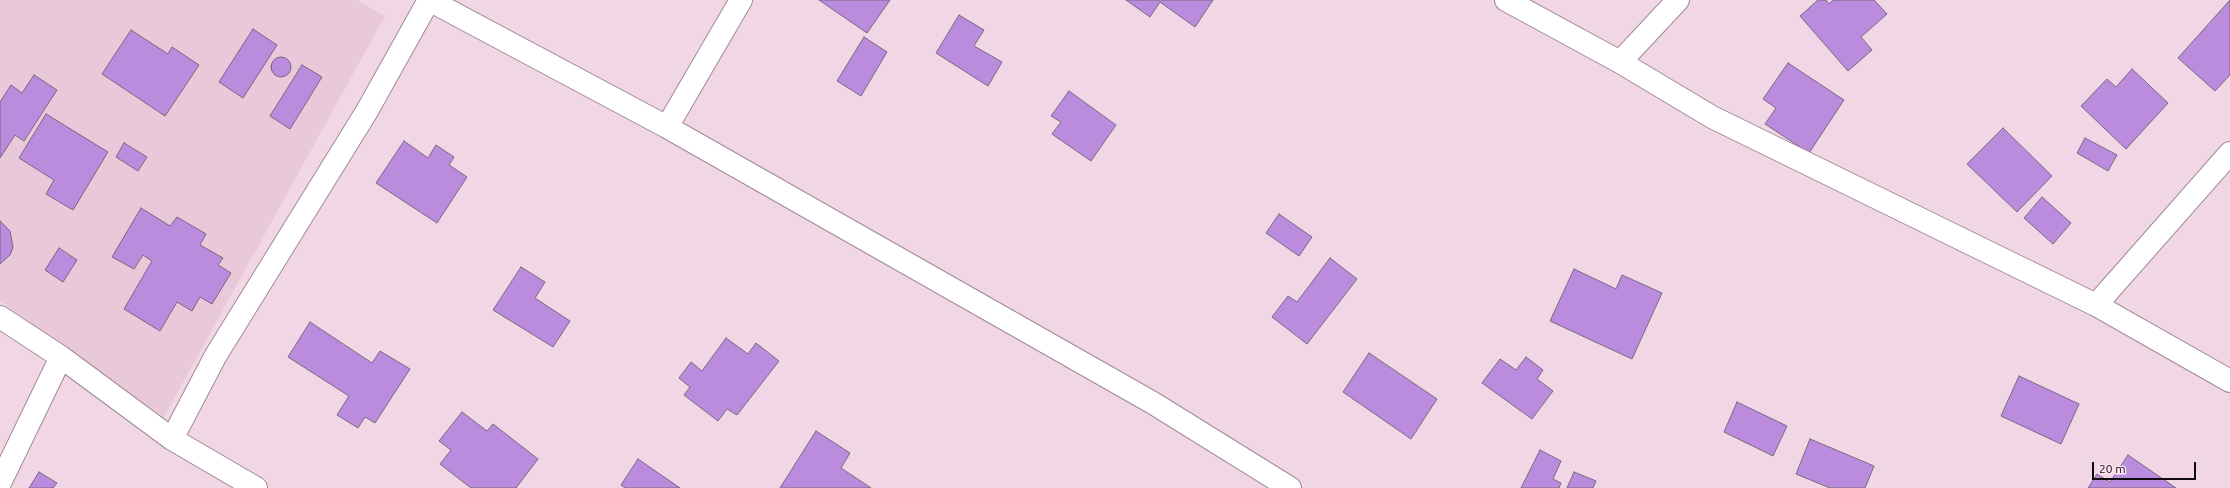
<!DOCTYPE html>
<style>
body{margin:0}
#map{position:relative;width:2230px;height:488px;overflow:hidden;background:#f1d7e5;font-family:Ubuntu,sans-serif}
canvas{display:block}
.scale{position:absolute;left:2092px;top:462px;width:104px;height:18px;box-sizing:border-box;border:2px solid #11090e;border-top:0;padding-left:5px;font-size:12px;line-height:14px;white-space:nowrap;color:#11090e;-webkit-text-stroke:3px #fee4f2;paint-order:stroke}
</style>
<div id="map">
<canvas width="2230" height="488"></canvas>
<div class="scale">20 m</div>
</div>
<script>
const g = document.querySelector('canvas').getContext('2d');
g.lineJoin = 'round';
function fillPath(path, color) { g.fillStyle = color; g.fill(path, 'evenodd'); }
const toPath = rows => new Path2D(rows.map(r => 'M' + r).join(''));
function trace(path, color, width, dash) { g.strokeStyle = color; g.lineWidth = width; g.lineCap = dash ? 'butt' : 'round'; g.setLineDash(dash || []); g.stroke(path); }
const built = toPath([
 [0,0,357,0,385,16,164,417,0,301]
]);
const building = toPath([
 [819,0,890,0,867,33,819,0],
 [1126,0,1213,0,1195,27,1160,2,1150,17,1126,0],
 [1818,0,1826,0,1829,4,1833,0,1874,0,1887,14,1861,37,1872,50,1848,71,1800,16,1818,0],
 [2230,0,2230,75,2215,91,2178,58,2230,0],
 [959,15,984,30,974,46,1002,62,988,86,936,53,959,15],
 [253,29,277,45,243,98,219,82,253,29],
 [131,30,168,54,172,47,199,65,165,116,102,74,131,30],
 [864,37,887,52,861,96,837,81,864,37],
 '271 67a10 10 0 1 1 20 0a10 10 0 1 1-20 0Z',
 [1788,63,1844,100,1809,153,1765,124,1776,108,1763,99,1788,63],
 [302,65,322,77,290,129,270,116,302,65],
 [2132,69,2168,103,2126,149,2081,106,2107,79,2116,87,2132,69],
 [34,75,57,90,24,141,15,135,0,158,0,102,11,85,22,93,34,75],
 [1069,91,1116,125,1091,161,1052,134,1061,122,1051,116,1069,91],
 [46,114,108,152,73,210,46,194,54,180,19,158,46,114],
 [2003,128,2052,176,2017,212,1967,164,2003,128],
 [2085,138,2117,155,2108,171,2077,153,2085,138],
 [404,141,428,158,436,145,454,157,449,165,467,177,437,223,376,183,404,141],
 [124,143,147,157,138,171,116,157,124,143],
 [2042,197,2071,223,2053,244,2024,218,2042,197],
 [141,208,170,226,177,217,206,234,200,245,223,258,218,265,231,273,212,304,200,297,192,311,177,302,160,331,124,309,152,261,143,255,134,269,112,257,141,208],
 [1279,214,1312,237,1299,256,1266,233,1279,214],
 [0,221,10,231,13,247,10,255,0,264,0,221],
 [59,248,77,260,63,282,45,270,59,248],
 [1330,258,1357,279,1307,344,1272,317,1288,296,1297,302,1330,258],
 [521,267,545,282,535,298,570,321,553,347,493,310,521,267],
 [1574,269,1616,289,1622,275,1662,293,1632,359,1550,321,1574,269],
 [310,322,372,363,380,351,410,369,375,423,365,417,358,428,337,415,349,396,288,357,310,322],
 [726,338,748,354,756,343,779,361,737,415,727,409,718,421,684,395,690,387,679,378,691,362,702,371,726,338],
 [1369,353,1437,399,1411,439,1343,392,1369,353],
 [1526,357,1543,370,1537,379,1553,391,1532,419,1482,383,1500,359,1516,370,1526,357],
 [2019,376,2079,404,2061,444,2001,416,2019,376],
 [1737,402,1787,426,1773,456,1724,432,1737,402],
 [462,412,487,431,493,424,538,459,516,488,471,488,440,464,451,450,439,441,462,412],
 [816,431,850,453,841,468,871,488,780,488,816,431],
 [1810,439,1874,466,1865,488,1830,488,1796,474,1810,439],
 [1540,450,1561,461,1553,479,1561,483,1559,488,1521,488,1540,450],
 [2128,455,2176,488,2088,488,2097,474,2110,482,2128,455],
 [638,459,680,488,625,488,621,485,638,459],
 [39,472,57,483,53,488,29,488,39,472],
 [1574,472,1596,481,1593,488,1567,488,1574,472]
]);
const minor = toPath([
 [429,0,667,127,1153,403,1290,488],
 [1506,0,1620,62,1712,117,2096,305,2230,381],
 [1620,62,1678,0],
 [667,127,741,0],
 [2096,305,2230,153],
 [0,317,61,357,172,439,256,488],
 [172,439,216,355,367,111,429,0],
 [0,483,61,357]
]);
fillPath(built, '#e9c8da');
fillPath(building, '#bb8bdd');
trace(building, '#766a7f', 1);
trace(minor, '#a18a97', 24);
trace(minor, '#fff', 22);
</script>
